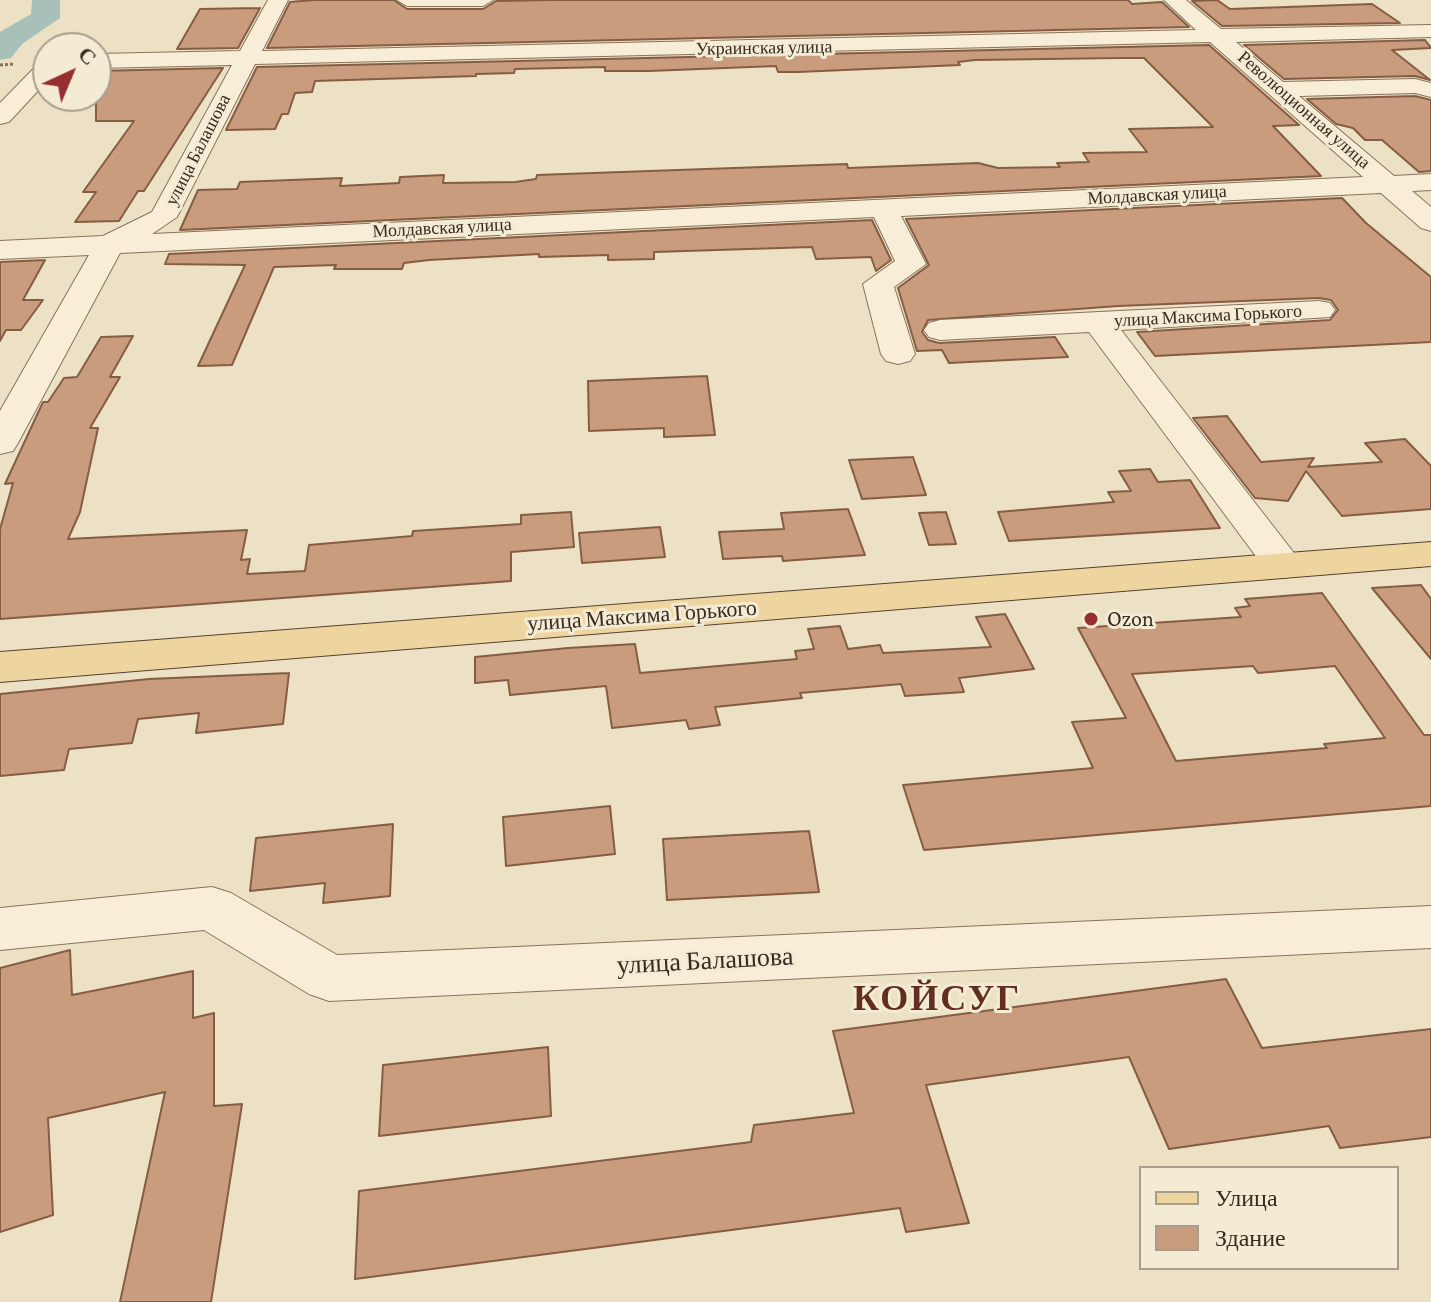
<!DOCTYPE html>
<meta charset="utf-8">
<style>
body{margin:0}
#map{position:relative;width:1431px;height:1302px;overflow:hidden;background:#ede1c5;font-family:"Crimson Pro",serif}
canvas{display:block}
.legend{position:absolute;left:1139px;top:1166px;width:260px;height:104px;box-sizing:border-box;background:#f4ebd5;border:2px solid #a99e8c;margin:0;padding:10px 14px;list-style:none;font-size:24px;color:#382b1f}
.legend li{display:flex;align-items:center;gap:16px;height:40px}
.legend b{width:40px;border:2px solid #a99e8c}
.north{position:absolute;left:32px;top:32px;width:80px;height:80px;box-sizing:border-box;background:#f4ebd5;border:2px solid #a99e8c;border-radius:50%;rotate:44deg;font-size:22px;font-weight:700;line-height:32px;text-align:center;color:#382b1f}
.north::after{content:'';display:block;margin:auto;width:28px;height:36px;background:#942e2f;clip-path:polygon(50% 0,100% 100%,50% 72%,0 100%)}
</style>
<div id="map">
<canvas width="1431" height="1302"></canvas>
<ul class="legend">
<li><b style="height:10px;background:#eed59f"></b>Улица</li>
<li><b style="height:22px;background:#c99c7d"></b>Здание</li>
</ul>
<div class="north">С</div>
</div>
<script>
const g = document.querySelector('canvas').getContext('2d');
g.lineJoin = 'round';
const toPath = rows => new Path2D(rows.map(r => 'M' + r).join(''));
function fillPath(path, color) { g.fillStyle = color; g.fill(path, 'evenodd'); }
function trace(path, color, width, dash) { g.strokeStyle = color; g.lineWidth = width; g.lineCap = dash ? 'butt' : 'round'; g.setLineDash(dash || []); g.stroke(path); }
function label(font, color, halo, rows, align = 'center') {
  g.font = font + ' "Crimson Pro",serif'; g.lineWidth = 6; g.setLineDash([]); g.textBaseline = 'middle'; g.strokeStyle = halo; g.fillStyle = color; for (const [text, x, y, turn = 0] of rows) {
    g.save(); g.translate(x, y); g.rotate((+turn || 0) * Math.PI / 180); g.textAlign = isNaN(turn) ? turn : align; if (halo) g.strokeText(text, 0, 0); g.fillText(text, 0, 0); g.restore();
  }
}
const river = toPath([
 [32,0,60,0,60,18,22,44,11,58,0,60,0,32,31,14,32,0]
]);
const building = toPath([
 [313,0,394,0,407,9,483,9,496,1,552,0,1128,0,1132,4,1162,2,1189,27,267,48,290,2,313,0],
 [1217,0,1230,9,1372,4,1400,23,1222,26,1192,1,1217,0],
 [260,8,238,48,177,49,200,9,260,8],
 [1425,40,1431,48,1392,50,1430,80,1415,76,1284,79,1244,45,1425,40],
 [1209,45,1299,125,1273,126,1321,176,180,230,198,190,237,189,240,182,342,178,340,186,399,183,400,177,444,175,443,183,515,182,536,179,537,175,847,164,848,168,978,163,998,168,1060,167,1057,163,1089,162,1083,153,1147,152,1129,129,1213,127,1144,58,1120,58,975,60,958,62,960,65,798,72,778,72,776,66,649,71,605,71,605,67,515,69,514,73,476,74,476,76,315,81,312,92,295,93,288,114,282,114,275,129,226,130,257,67,1209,45],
 [223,68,144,191,138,191,119,221,75,222,96,192,83,192,134,121,96,121,96,71,223,68],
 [1415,96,1431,100,1431,171,1419,172,1382,140,1365,140,1353,128,1336,124,1307,99,1415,96],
 [1342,198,1366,223,1431,277,1431,342,1155,356,1137,332,1330,320,1338,310,1331,300,1319,298,1118,306,928,320,922,332,928,340,939,343,1055,337,1068,357,949,363,942,350,917,351,898,288,929,265,906,219,1342,198],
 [872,220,891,260,876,271,871,257,816,259,812,247,654,252,654,259,608,260,608,255,539,257,539,254,429,260,404,263,402,269,334,269,336,265,274,267,232,365,198,366,245,265,165,264,169,254,872,220],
 [45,260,23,300,43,300,21,330,6,330,0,341,0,262,45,260],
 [133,336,110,377,120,377,90,428,98,428,80,512,68,539,247,530,241,560,250,559,247,574,305,571,309,545,412,536,413,531,521,524,521,515,571,512,574,547,511,552,511,581,0,619,0,529,13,483,5,484,43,402,48,402,64,378,77,377,101,337,133,336],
 [707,376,715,435,664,437,664,428,589,431,588,381,707,376],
 [1227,416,1261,462,1314,458,1308,467,1382,462,1365,443,1405,439,1431,466,1431,509,1342,516,1306,471,1288,501,1255,498,1193,418,1227,416],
 [913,457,926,495,862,499,849,460,913,457],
 [1150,469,1158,482,1190,480,1220,528,1009,541,998,512,1114,502,1108,492,1131,491,1119,471,1150,469],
 [848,509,865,555,783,561,782,556,723,559,719,532,784,529,781,513,848,509],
 [946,512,956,544,929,545,919,513,946,512],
 [660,527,665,557,582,563,579,533,660,527],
 [1421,585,1431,599,1431,659,1372,588,1421,585],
 [1322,593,1424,735,1431,735,1431,806,924,850,903,785,1093,768,1072,722,1126,718,1078,628,1241,617,1235,608,1250,606,1245,599,1322,593],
 [1253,666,1258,673,1335,666,1385,738,1324,744,1327,748,1176,761,1132,674,1253,666],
 [1005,614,1034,669,959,678,964,692,905,696,901,684,800,693,802,698,715,707,720,725,689,729,686,720,612,728,606,686,510,695,508,680,475,683,475,657,568,648,635,644,640,673,797,659,795,651,814,649,808,629,840,626,848,649,880,645,883,653,991,647,976,617,1005,614],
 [289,673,283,724,196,733,199,713,138,719,132,743,69,749,64,770,0,776,0,694,149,679,289,673],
 [610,806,615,854,506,866,503,817,610,806],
 [393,824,390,896,323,903,325,883,250,891,256,838,393,824],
 [809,831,819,892,667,900,663,839,809,831],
 [70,950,72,995,193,971,193,1018,214,1013,214,1106,242,1104,211,1302,120,1302,165,1092,48,1118,53,1215,0,1232,0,968,70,950],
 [1226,979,1262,1048,1431,1029,1431,1137,1340,1148,1329,1126,1169,1149,1129,1057,926,1085,969,1223,906,1232,900,1208,355,1279,359,1191,751,1142,754,1125,854,1113,833,1031,1226,979],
 [548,1047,551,1116,379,1136,383,1065,548,1047]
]);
const path = toPath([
 [0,65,15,64]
]);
const minor = toPath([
 [268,0,288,0,262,51,1196,30,1164,0,1186,0,1221,29,1431,25,1431,37,1236,42,1283,82,1415,79,1431,83,1431,97,1415,93,1299,96,1394,176,1431,174,1431,190,1412,191,1431,207,1431,231,1421,228,1381,193,901,216,926,264,894,287,915,354,910,361,898,364,886,361,881,354,863,284,895,261,874,217,120,253,18,443,13,451,0,454,0,411,89,255,0,259,0,241,103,236,152,212,232,65,96,68,96,54,240,51,268,0],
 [1210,42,1363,177,152,234,177,217,255,64,1210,42],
 [397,0,493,0,483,6,407,6,397,0],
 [48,60,48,80,9,122,0,124,0,103,40,62,48,60],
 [1319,301,1330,303,1335,310,1330,317,1121,330,1304,566,1298,575,1284,578,1270,575,1089,332,940,340,929,337,924,330,929,323,940,320,1319,301],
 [212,887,231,893,337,955,1431,906,1431,948,329,1001,309,994,204,930,0,950,0,908,212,887]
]);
const major = toPath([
 [1431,542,1431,566,0,682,0,652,1431,542]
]);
const markers = [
 [1091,619,8,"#942e2f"]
];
const farStreetnames = [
 ["Украинская улица",764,48,-1],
 ["Революционная улица",1304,110,41],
 ["улица Балашова",198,150,-63],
 ["Молдавская улица",1157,195,-3],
 ["Молдавская улица",442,228,-3],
 ["улица Максима Горького",1208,316,-3]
];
const streetNames = [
 ["улица Максима Горького",642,616,-4]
];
const poiNames = [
 ["Ozon",1107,619]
];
const nearStreetnames = [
 ["улица Балашова",705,961,-3]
];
const nearDistrictnames = [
 ["КОЙСУГ",937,999]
];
fillPath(river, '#a7c0b9');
fillPath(building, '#c99c7d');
trace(building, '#855d43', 2);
trace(minor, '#87735c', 2);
trace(major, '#554130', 2);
trace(path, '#87735c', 3, [3, 2]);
fillPath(minor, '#f8eed8');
fillPath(major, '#eed59f');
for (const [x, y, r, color] of markers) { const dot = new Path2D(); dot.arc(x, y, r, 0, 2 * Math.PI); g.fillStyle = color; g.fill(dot); trace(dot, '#f4ebd5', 3); }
label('18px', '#382b1f', '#f4ebd5', farStreetnames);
label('22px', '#382b1f', '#f4ebd5', streetNames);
label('22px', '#382b1f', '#f4ebd5', poiNames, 'left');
label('26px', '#382b1f', '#f4ebd5', nearStreetnames);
g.letterSpacing = '2px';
label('bold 36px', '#632e20', '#f4ebd5', nearDistrictnames);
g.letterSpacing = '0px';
</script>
